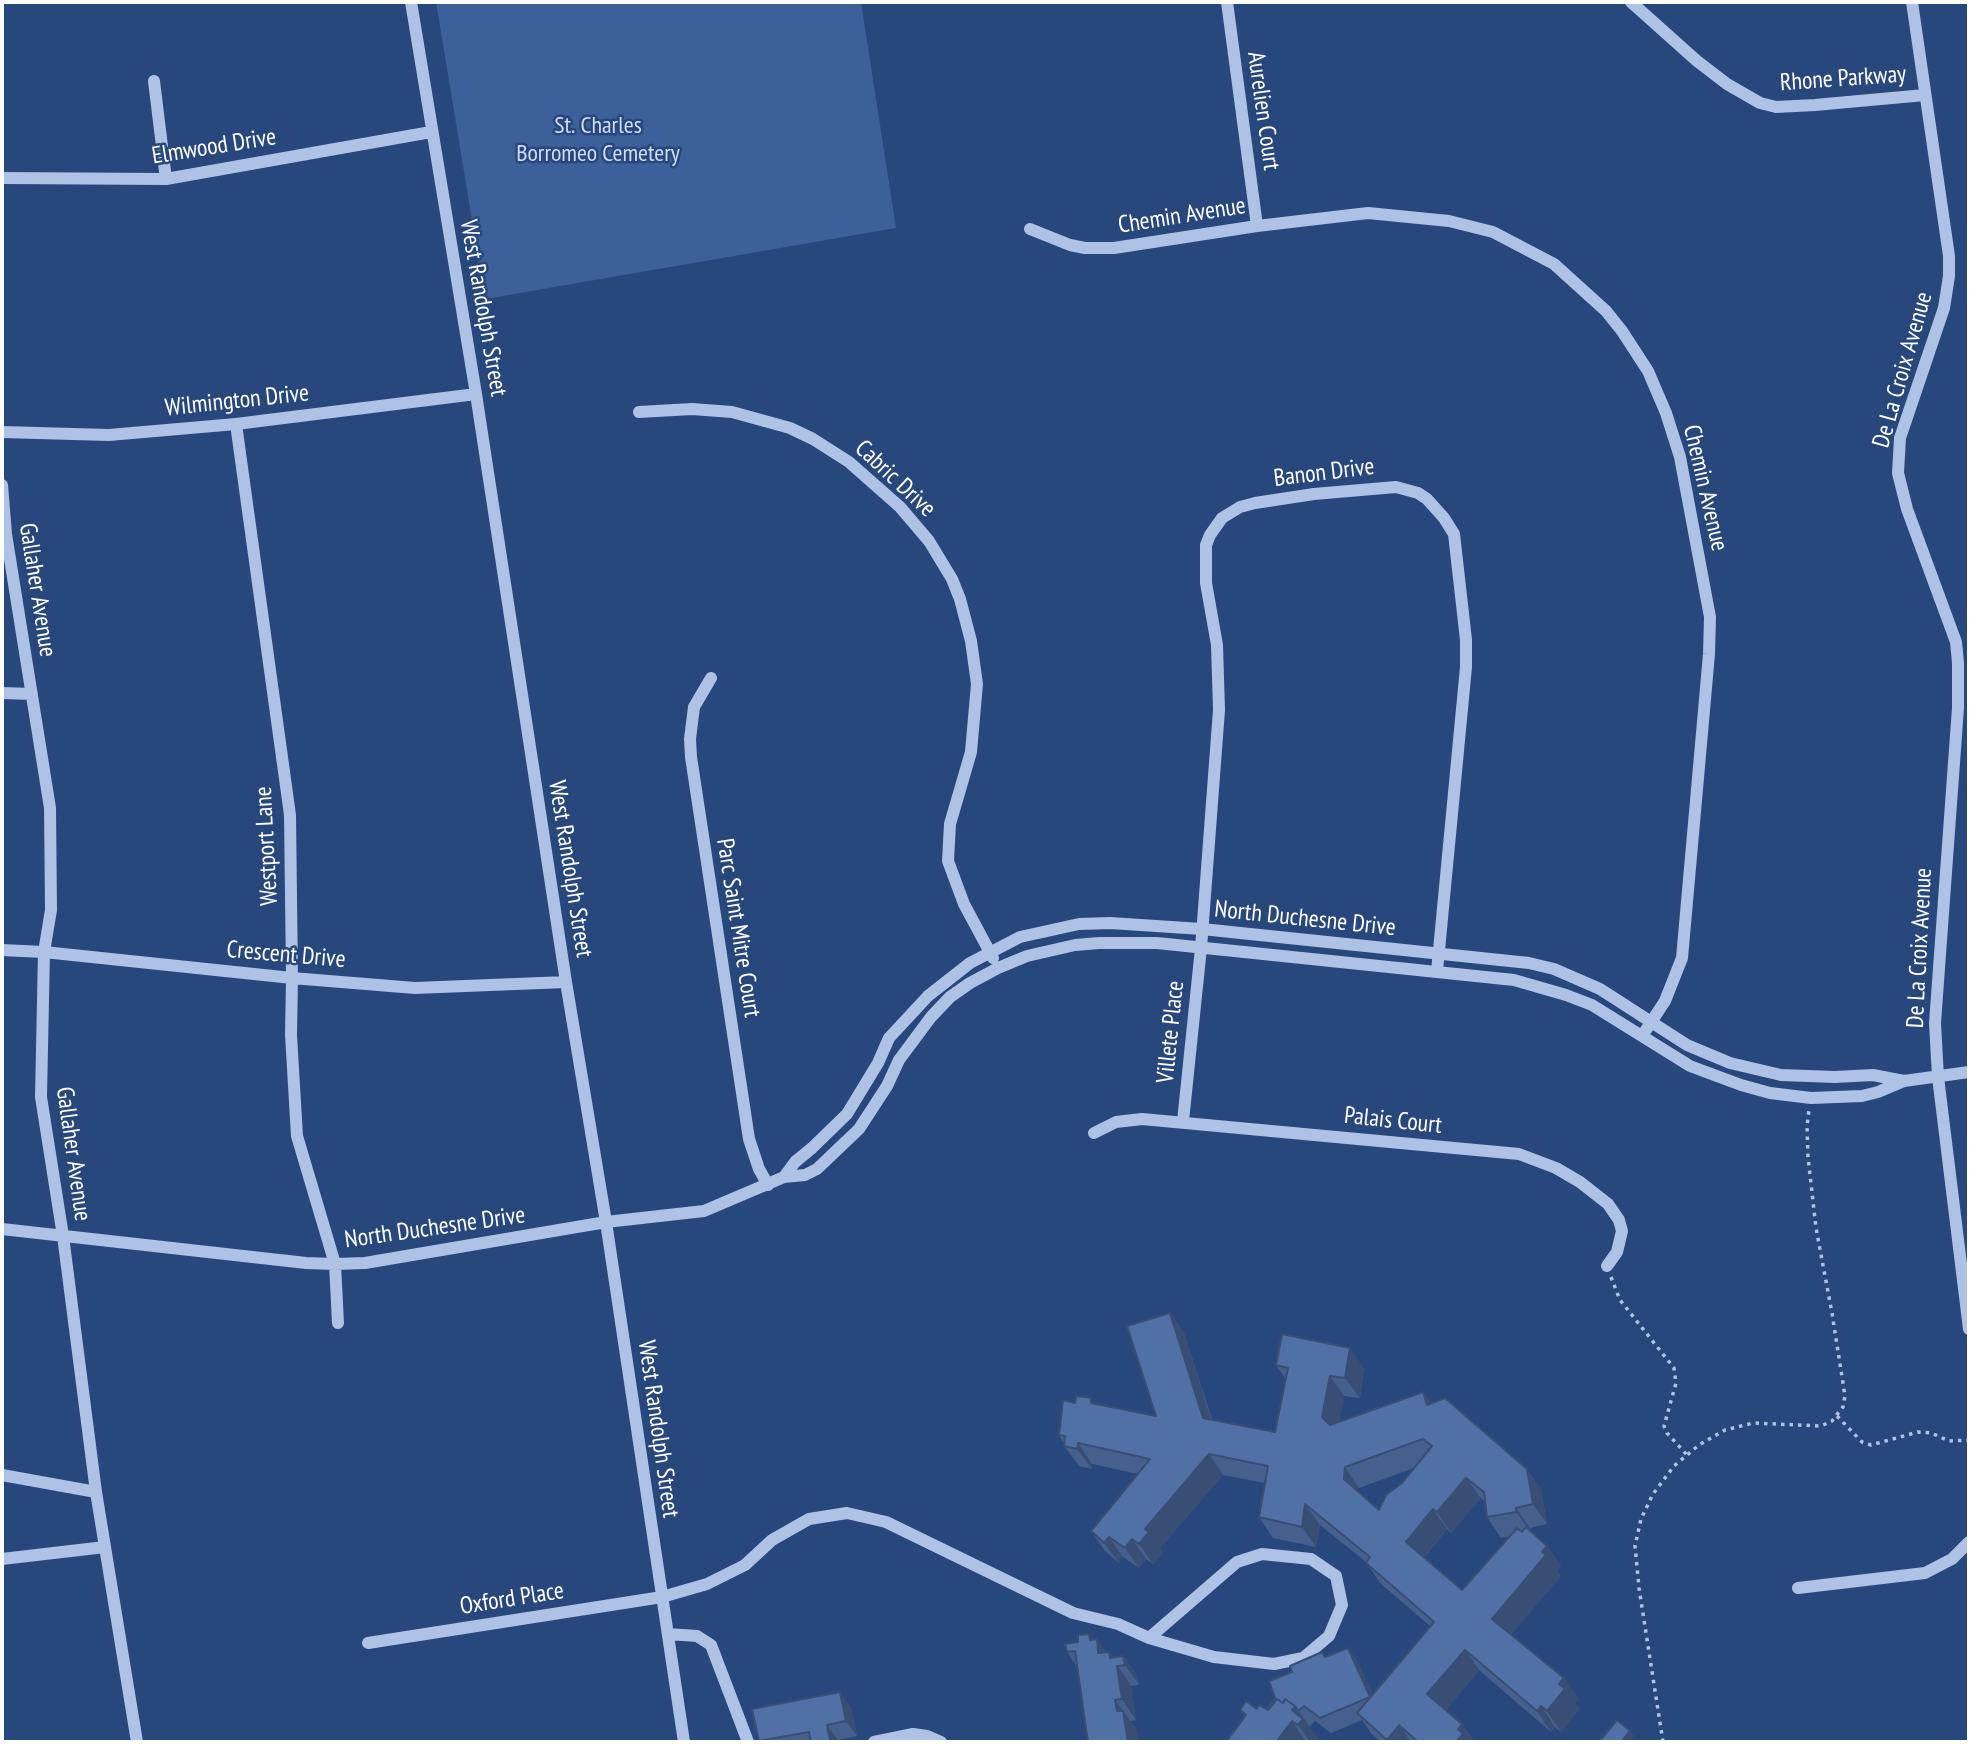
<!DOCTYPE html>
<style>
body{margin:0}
#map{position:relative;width:1971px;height:1744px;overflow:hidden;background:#28477c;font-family:"PT Sans Narrow",sans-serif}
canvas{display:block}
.frame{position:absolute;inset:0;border:4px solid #fff;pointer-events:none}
</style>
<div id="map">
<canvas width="1971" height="1744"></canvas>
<div class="frame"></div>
</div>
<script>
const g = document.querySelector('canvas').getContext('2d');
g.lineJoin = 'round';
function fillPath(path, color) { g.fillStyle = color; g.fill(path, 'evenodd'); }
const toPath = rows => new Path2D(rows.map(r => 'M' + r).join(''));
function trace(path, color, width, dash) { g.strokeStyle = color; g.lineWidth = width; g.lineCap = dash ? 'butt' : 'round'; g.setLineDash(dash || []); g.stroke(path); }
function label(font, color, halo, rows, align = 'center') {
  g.font = font + ' "PT Sans Narrow",sans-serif'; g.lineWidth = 5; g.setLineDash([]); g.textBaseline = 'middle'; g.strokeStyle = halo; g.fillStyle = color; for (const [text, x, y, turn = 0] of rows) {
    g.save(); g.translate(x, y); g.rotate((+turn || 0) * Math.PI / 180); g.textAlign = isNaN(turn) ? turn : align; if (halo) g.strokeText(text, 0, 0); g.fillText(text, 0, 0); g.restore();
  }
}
const green = toPath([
 [436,2,861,2,896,228,485,299]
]);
const path = toPath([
 [1611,1277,1620,1300,1674,1368,1676,1383,1664,1426,1667,1433,1687,1455],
 [1837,1416,1862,1442,1871,1445,1918,1432,1931,1433,1949,1441,1969,1440],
 [1663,1742,1639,1588,1635,1546,1641,1519,1653,1494,1674,1466,1699,1445,1725,1430,1753,1423,1821,1426,1832,1421,1843,1407,1845,1396,1832,1313,1816,1228,1808,1157,1807,1126,1809,1110]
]);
const minor = toPath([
 [411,2,476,394,566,982,606,1222,684,1742],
 [1227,2,1257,226],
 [1631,2,1697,61,1727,84,1760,103,1776,107,1815,105,1925,95],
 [1912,2,1949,256,1949,276,1944,308,1900,438,1898,473,1907,509,1956,642,1958,663,1958,708,1935,1023,1938,1077,1969,1329],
 [154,81,166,179],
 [2,178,166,179,431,132],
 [1030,229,1070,245,1085,248,1114,248,1257,226,1368,213,1449,221,1493,232,1554,264,1606,311,1622,331,1648,371,1666,413,1680,457,1710,617,1709,654,1682,958,1665,1001,1642,1036],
 [639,412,692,409,732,412,790,428,813,439,849,462,900,507,929,541,952,579,960,599,971,641,977,684,971,752,950,824,948,861,964,904,993,958],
 [236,424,290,815,292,978,291,1035,297,1136,335,1264,338,1323],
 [2,432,109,435,236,424,476,394],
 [2,485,6,534,50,808,51,910,44,952,41,1097,63,1236,96,1492,137,1742],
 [711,678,694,707,690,739,691,757,749,1139,759,1169,768,1185],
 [2,693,32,694],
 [2,950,44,952,292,978,415,988,566,982],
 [1183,1121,1201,948,1219,710,1217,645,1206,583,1206,545,1210,535,1222,518,1240,507,1255,503,1314,494,1396,487,1418,493,1427,499,1444,518,1454,534,1466,640,1466,667,1437,971],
 [1094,1133,1116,1122,1142,1119,1519,1154,1556,1168,1580,1182,1608,1204,1619,1220,1622,1231,1617,1252,1607,1266],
 [784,1177,795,1162,812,1148,847,1114,878,1063,889,1038,928,996,970,963,1020,937,1079,924,1110,923,1202,929,1529,963,1554,969,1600,989,1687,1045,1730,1063,1781,1075,1835,1077,1873,1075,1904,1081],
 [2,1229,306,1263,335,1264,365,1263,606,1222,704,1211,784,1177,805,1175,817,1169,859,1129,887,1086,899,1060,931,1017,950,997,970,983,998,968,1027,956,1075,945,1099,943,1157,943,1514,980,1566,995,1592,1005,1690,1066,1741,1085,1770,1093,1811,1098,1862,1096,1878,1092,1904,1081,1969,1072],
 [2,1475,96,1492],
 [2,1559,105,1547],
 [1798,1588,1925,1573,1952,1559,1969,1542],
 [668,1634,697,1636,711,1645,748,1742],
 [368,1643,662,1597,707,1584,745,1565,772,1540,809,1519,847,1513,886,1522,1073,1613,1118,1624,1149,1638,1214,1657,1274,1664,1303,1658,1329,1636,1342,1605,1336,1576,1311,1559,1262,1554,1237,1562,1149,1638],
 [874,1742,913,1734,927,1736,941,1742]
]);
const wall = toPath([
 [1170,1313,1184,1333,1212,1419,1275,1432,1286,1379,1276,1365,1364,1368,1360,1398,1344,1396,1339,1422,1423,1392,1431,1403,1541,1489,1547,1524,1530,1528,1531,1531,1547,1546,1561,1566,1557,1571,1561,1576,1511,1634,1564,1678,1579,1699,1575,1703,1579,1709,1561,1732,1555,1727,1551,1732,1479,1670,1446,1710,1462,1724,1475,1742,1381,1742,1371,1733,1362,1720,1331,1733,1315,1721,1309,1727,1318,1739,1315,1742,1307,1742,1245,1716,1240,1710,1267,1709,1292,1672,1325,1657,1359,1663,1372,1694,1430,1626,1380,1583,1366,1562,1320,1525,1316,1547,1273,1538,1259,1517,1265,1483,1223,1475,1160,1548,1163,1553,1153,1564,1146,1559,1139,1568,1123,1557,1119,1563,1105,1551,1091,1531,1138,1474,1092,1464,1092,1469,1079,1466,1064,1446,1064,1444,1059,1435,1075,1403,1095,1404,1156,1416],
 [1414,1468,1379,1510,1359,1492,1359,1488],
 [1481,1498,1485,1502,1487,1517,1501,1538,1510,1536,1462,1590,1424,1558,1447,1529,1451,1533],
 [1093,1639,1106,1652,1109,1652,1112,1657,1123,1656,1137,1676,1139,1685,1131,1686,1136,1720,1130,1721,1138,1731,1077,1667,1067,1652],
 [851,1707,857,1736,838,1740,838,1742,759,1741]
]);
const shadedWall = toPath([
 [1170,1313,1184,1333,1217,1438,1203,1418],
 [1350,1348,1364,1368,1360,1398,1345,1378],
 [1330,1376,1344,1396,1337,1437,1322,1417],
 [1423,1392,1437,1413,1427,1405],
 [1078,1443,1092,1464,1092,1469,1077,1449],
 [1209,1454,1223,1475,1160,1548,1163,1553,1153,1564,1139,1544,1145,1529],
 [1345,1467,1359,1488,1358,1499,1344,1479],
 [1527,1469,1541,1489,1547,1524,1533,1504],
 [1466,1478,1481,1498,1451,1533,1437,1512],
 [1305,1504,1320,1525,1316,1547,1302,1527],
 [1516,1508,1530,1528,1531,1533,1516,1512],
 [1433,1509,1447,1529,1420,1562,1406,1542],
 [1109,1537,1123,1557,1119,1563,1104,1543],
 [1132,1539,1146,1559,1139,1568,1125,1548],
 [1547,1546,1561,1566,1557,1571,1561,1576,1506,1640,1492,1619],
 [1089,1634,1097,1645,1097,1639,1111,1660,1113,1674,1090,1640],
 [1348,1648,1359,1663,1381,1712,1370,1697],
 [1465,1650,1479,1670,1442,1715,1427,1694],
 [1109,1652,1131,1686,1136,1720,1122,1699],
 [1123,1656,1137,1676,1139,1685,1125,1665],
 [1564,1678,1579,1699,1575,1703,1579,1709,1561,1732,1547,1711,1559,1684],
 [840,1692,851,1707,857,1736,846,1721],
 [1115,1700,1138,1731,1139,1742,1128,1742,1117,1711],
 [1295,1706,1318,1739,1315,1742,1310,1742,1286,1708],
 [1541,1706,1555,1727,1551,1732,1537,1711],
 [1292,1721,1306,1742,1276,1742],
 [1462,1724,1475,1742,1456,1742,1458,1729],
 [827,1725,838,1740,838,1742,831,1742,830,1741],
 [1399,1725,1411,1742,1389,1742,1387,1740],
 [1630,1731,1634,1736,1629,1742,1621,1742]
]);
const building = toPath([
 [1170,1313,1203,1418,1275,1432,1288,1368,1276,1365,1282,1334,1350,1348,1345,1378,1330,1376,1322,1417,1330,1425,1423,1392,1427,1405,1445,1398,1527,1469,1533,1504,1516,1508,1516,1512,1487,1517,1484,1492,1466,1478,1437,1512,1433,1509,1406,1542,1462,1590,1517,1528,1522,1532,1526,1527,1547,1546,1542,1552,1546,1555,1492,1619,1564,1678,1559,1684,1565,1689,1547,1711,1541,1706,1537,1711,1465,1650,1427,1694,1462,1724,1458,1729,1463,1734,1456,1742,1418,1742,1399,1725,1387,1740,1357,1713,1434,1622,1366,1563,1370,1557,1305,1504,1302,1527,1259,1517,1268,1466,1209,1454,1145,1529,1149,1532,1139,1544,1132,1539,1125,1548,1109,1537,1104,1543,1091,1531,1150,1459,1078,1443,1077,1449,1064,1446,1065,1436,1059,1435,1063,1400,1075,1403,1076,1396,1091,1398,1091,1403,1156,1416,1127,1326,1170,1313],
 [1423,1439,1432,1446,1402,1483,1386,1495,1379,1510,1344,1479,1345,1467,1423,1439],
 [1089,1634,1090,1640,1097,1639,1098,1653,1109,1652,1110,1658,1123,1656,1125,1665,1117,1666,1122,1699,1115,1700,1117,1711,1123,1711,1128,1742,1088,1742,1075,1651,1067,1652,1065,1644,1078,1642,1078,1635,1089,1634],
 [1348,1648,1370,1697,1320,1718,1304,1706,1298,1711,1295,1706,1285,1699,1283,1703,1277,1699,1268,1710,1267,1709,1275,1698,1269,1681,1292,1672,1290,1666,1322,1652,1325,1657,1348,1648],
 [840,1692,846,1721,827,1725,830,1741,811,1742,809,1732,759,1741,752,1709,840,1692],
 [1277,1699,1283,1703,1285,1699,1295,1706,1292,1710,1303,1719,1298,1725,1292,1721,1276,1742,1226,1742,1246,1715,1240,1710,1246,1701,1257,1709,1259,1705,1268,1710,1277,1699],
 [1617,1720,1630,1731,1621,1742,1599,1742,1617,1720]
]);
const streetNames = [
 ["Rhone Parkway",1843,79,-4],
 ["Aurelien Court",1263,111,82],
 ["Elmwood Drive",214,147,-9],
 ["Chemin Avenue",1182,216,-9],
 ["West Randolph Street",483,308,80],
 ["De La Croix Avenue",1903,370,-74],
 ["Wilmington Drive",237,401,-6],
 ["Banon Drive",1324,473,-7],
 ["Cabric Drive",895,479,43],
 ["Chemin Avenue",1705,488,77],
 ["Gallaher Avenue",37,590,81],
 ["Westport Lane",267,846,-93],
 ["West Randolph Street",570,869,81],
 ["North Duchesne Drive",1305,919,6],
 ["Parc Saint Mitre Court",738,928,81],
 ["De La Croix Avenue",1920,948,-87],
 ["Crescent Drive",286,955,5],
 ["Villete Place",1171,1032,-84],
 ["Palais Court",1393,1121,6],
 ["Gallaher Avenue",73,1154,82],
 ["North Duchesne Drive",435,1228,-8],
 ["West Randolph Street",658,1429,82],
 ["Oxford Place",512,1599,-9]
];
const parkNames = [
 ["St. Charles",598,126],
 ["Borromeo Cemetery",598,154]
];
fillPath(green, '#3c6099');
trace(path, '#adc2e4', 3.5, [3.5, 5]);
trace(minor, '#adc2e4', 12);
fillPath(wall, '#46608e');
fillPath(shadedWall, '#394e74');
fillPath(building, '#5170a5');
trace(building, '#394e74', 2);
label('24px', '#fff', '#28477c', streetNames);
label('24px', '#d0ddf4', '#28477c', parkNames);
</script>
